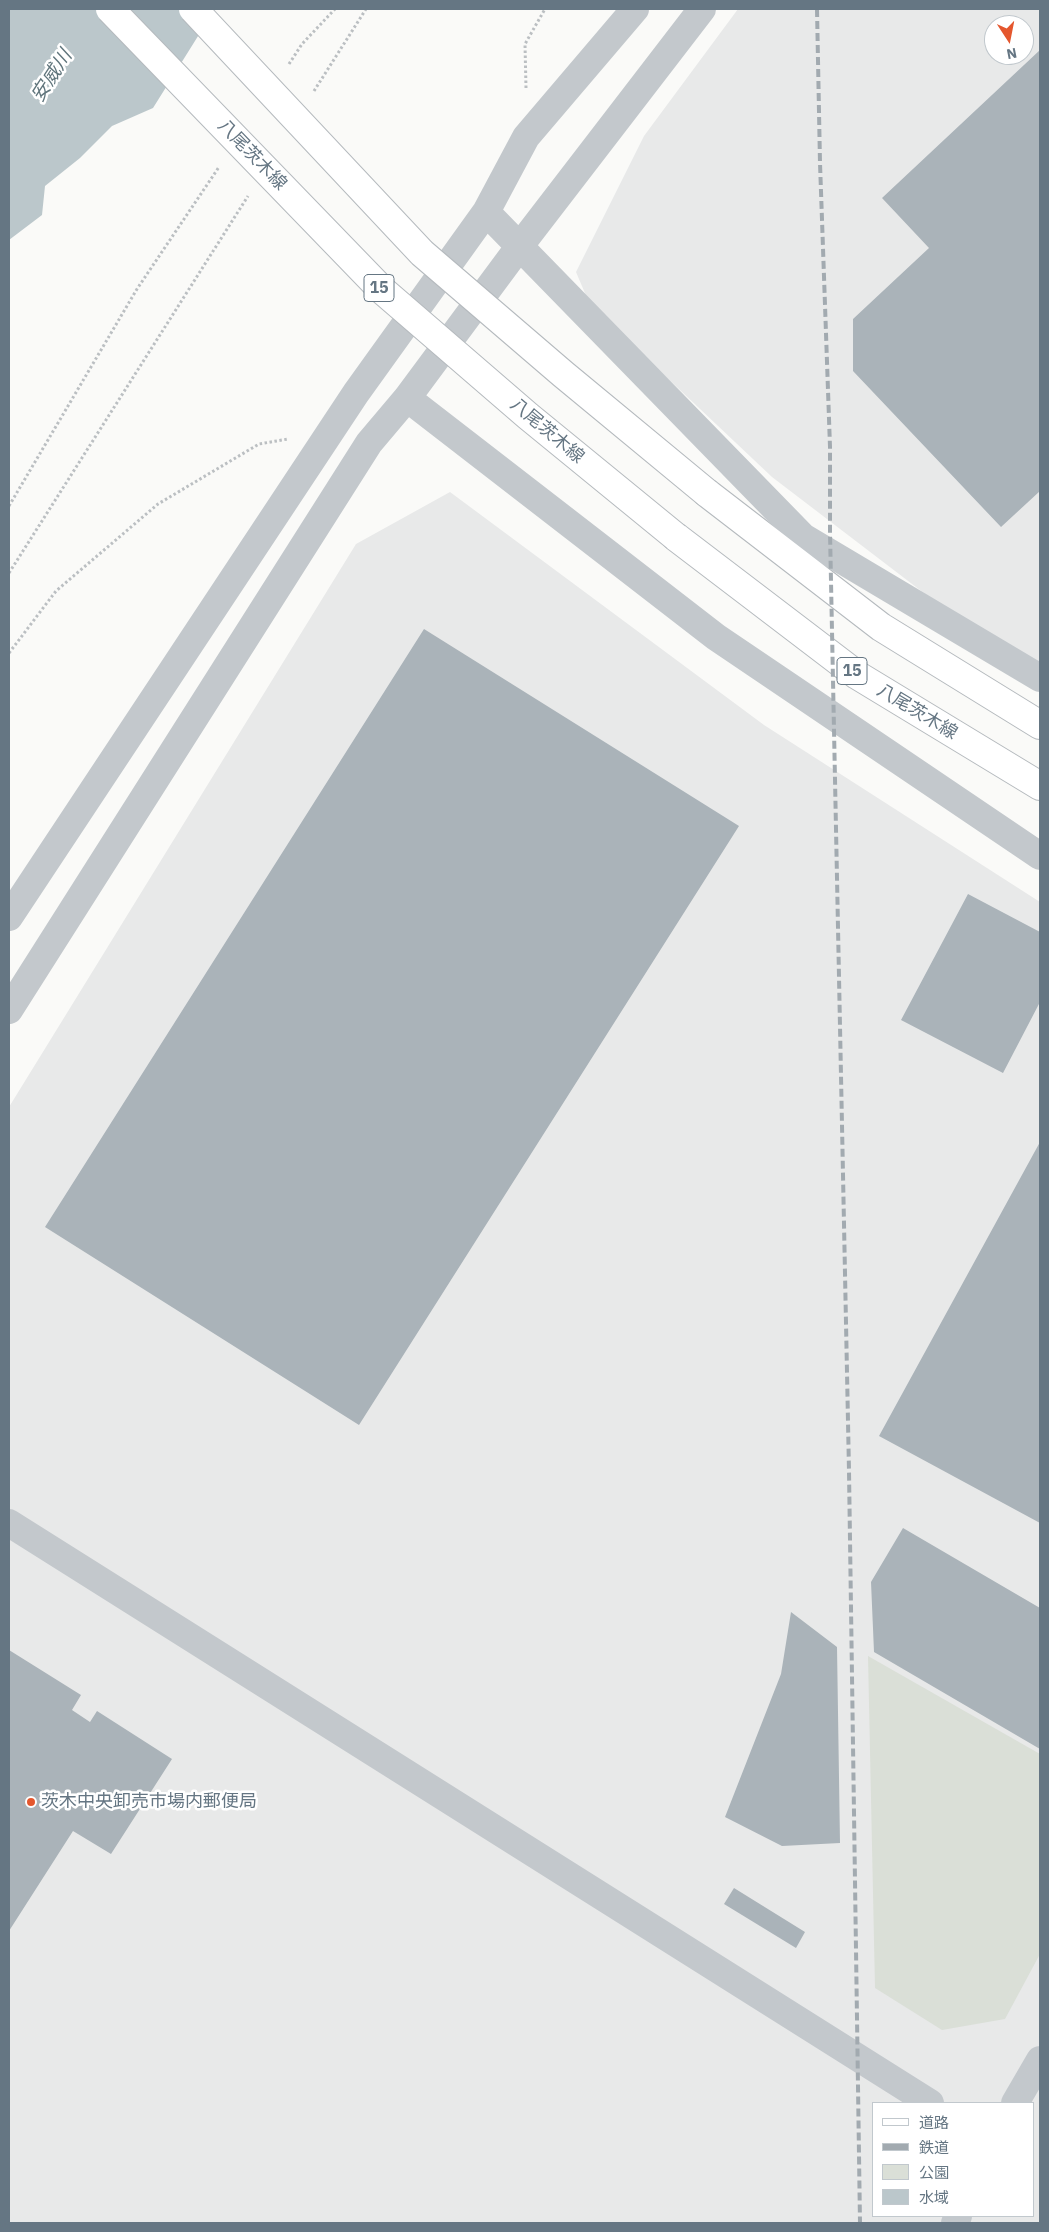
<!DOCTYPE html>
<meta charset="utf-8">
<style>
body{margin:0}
#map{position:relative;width:1049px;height:2232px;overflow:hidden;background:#fafaf8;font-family:"IBM Plex Sans","Noto Sans JP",sans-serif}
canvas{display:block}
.frame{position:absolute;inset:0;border:10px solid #657683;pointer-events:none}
.legend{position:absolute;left:872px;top:2102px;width:162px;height:115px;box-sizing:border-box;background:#fff;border:1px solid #c1c8cd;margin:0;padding:6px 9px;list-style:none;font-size:15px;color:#657683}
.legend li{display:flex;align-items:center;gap:10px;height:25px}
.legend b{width:25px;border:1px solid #c1c8cd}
.north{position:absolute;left:984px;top:15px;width:50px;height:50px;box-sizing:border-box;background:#fff;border:1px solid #c1c8cd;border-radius:50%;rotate:169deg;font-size:14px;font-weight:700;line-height:20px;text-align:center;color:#657683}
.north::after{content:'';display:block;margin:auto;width:18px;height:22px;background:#e4572e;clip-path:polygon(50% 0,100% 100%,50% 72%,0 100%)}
</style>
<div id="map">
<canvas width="1049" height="2232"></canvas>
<div class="frame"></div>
<ul class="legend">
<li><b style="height:6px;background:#fff"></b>道路</li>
<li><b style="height:6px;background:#a2aab0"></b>鉄道</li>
<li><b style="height:14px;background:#dadfd7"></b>公園</li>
<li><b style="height:14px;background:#bbc7cb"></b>水域</li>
</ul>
<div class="north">N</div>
</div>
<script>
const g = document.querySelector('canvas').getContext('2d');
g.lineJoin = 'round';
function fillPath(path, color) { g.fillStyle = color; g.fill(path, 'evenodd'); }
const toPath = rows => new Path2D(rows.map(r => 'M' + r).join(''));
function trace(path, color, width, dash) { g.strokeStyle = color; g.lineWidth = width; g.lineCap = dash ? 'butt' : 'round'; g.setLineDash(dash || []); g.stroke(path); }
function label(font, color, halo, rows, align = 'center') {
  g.font = font + ' "IBM Plex Sans","Noto Sans JP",sans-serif'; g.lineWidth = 5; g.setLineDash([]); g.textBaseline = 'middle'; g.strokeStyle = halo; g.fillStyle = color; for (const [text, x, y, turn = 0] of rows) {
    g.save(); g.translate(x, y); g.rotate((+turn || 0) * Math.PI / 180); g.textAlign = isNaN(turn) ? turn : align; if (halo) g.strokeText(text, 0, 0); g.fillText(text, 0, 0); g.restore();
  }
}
const built = toPath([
 [738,9,1040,9,1040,664,933,600,772,477,590,305,576,272,644,136],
 [994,25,1024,25,1024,55,994,55],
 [450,492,764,725,1040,902,1040,2223,9,2223,9,1107,356,544],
 [873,2103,1033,2103,1033,2216,873,2216]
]);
const green = toPath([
 [868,1656,1040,1754,1040,1954,1005,2019,942,2030,875,1988]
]);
const water = toPath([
 [9,9,215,9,153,108,112,126,80,158,45,186,42,215,9,240]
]);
const building = toPath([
 [1040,50,1040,491,1001,527,853,371,853,319,929,248,882,198],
 [424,629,739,826,359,1425,45,1227],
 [968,894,1040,932,1040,1002,1003,1073,901,1020],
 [1040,1142,1040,1523,879,1436],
 [903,1528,1040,1608,1040,1749,874,1652,871,1582],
 [791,1612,837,1647,840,1843,782,1846,725,1817,781,1674],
 [9,1650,81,1695,72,1710,90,1722,97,1711,172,1759,111,1854,73,1831,9,1931],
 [734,1888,805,1932,796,1948,724,1904]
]);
const path = toPath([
 [289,64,302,44,335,9],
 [526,88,525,44,545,9],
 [314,91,366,9],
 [9,506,137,289,219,167],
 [9,573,248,196],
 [9,653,56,591,158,504,259,444,288,439]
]);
const minor = toPath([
 [486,212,803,537,1040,678],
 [407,398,716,637,1040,856],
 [9,917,356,393,486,212,526,137,635,9],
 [9,1010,369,443,407,398,519,247,702,9]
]);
const tertiary = toPath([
 [9,1523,930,2103],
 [1015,2103,1040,2060],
 [955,2223,958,2216]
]);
const primary = toPath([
 [707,493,881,627,1040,725],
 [676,537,857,675,1040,786]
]);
const rail = toPath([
 [817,9,820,163,830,447,830,532,849,1471,860,2223]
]);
const primaryBridge = toPath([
 [110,9,382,290,528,416,676,537],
 [193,9,422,253,563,374,707,493]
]);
const markers = [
 [31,1802,5,"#e4572e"]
];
const shields = [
 [379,288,30],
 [852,671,30]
];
const shieldNames = [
 ["15",379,288],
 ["15",852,671]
];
const streetNames = [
 ["八尾茨木線",252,155,46],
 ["八尾茨木線",547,431,40],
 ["八尾茨木線",917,712,31]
];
const poiNames = [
 ["茨木中央卸売市場内郵便局",41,1802]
];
const waterNames = [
 ["安威川",52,76,-57]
];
fillPath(built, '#e8e9e9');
fillPath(green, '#dadfd7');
fillPath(water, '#bbc7cb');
fillPath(building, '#aab3b9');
trace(primary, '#b5babe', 30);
trace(path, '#bbbfc2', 3, [2.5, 2.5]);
trace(minor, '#c3c8cc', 28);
trace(tertiary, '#c3c8cc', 28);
trace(primary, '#fff', 28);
trace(rail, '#a2aab0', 4, [8, 4]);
trace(primaryBridge, '#b5babe', 30, []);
trace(primaryBridge, '#fff', 28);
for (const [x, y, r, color] of markers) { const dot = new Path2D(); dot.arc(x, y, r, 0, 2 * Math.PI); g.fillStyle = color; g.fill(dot); trace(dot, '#fff', 2); }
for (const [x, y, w] of shields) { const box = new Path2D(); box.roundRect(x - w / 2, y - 13.5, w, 27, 4); g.fillStyle = '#fff'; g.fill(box); trace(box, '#657683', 1); }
label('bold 16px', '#657683', null, shieldNames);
label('18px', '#657683', '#fff', streetNames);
label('18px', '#657683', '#fff', poiNames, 'left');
label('italic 19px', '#60757c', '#fff', waterNames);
</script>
